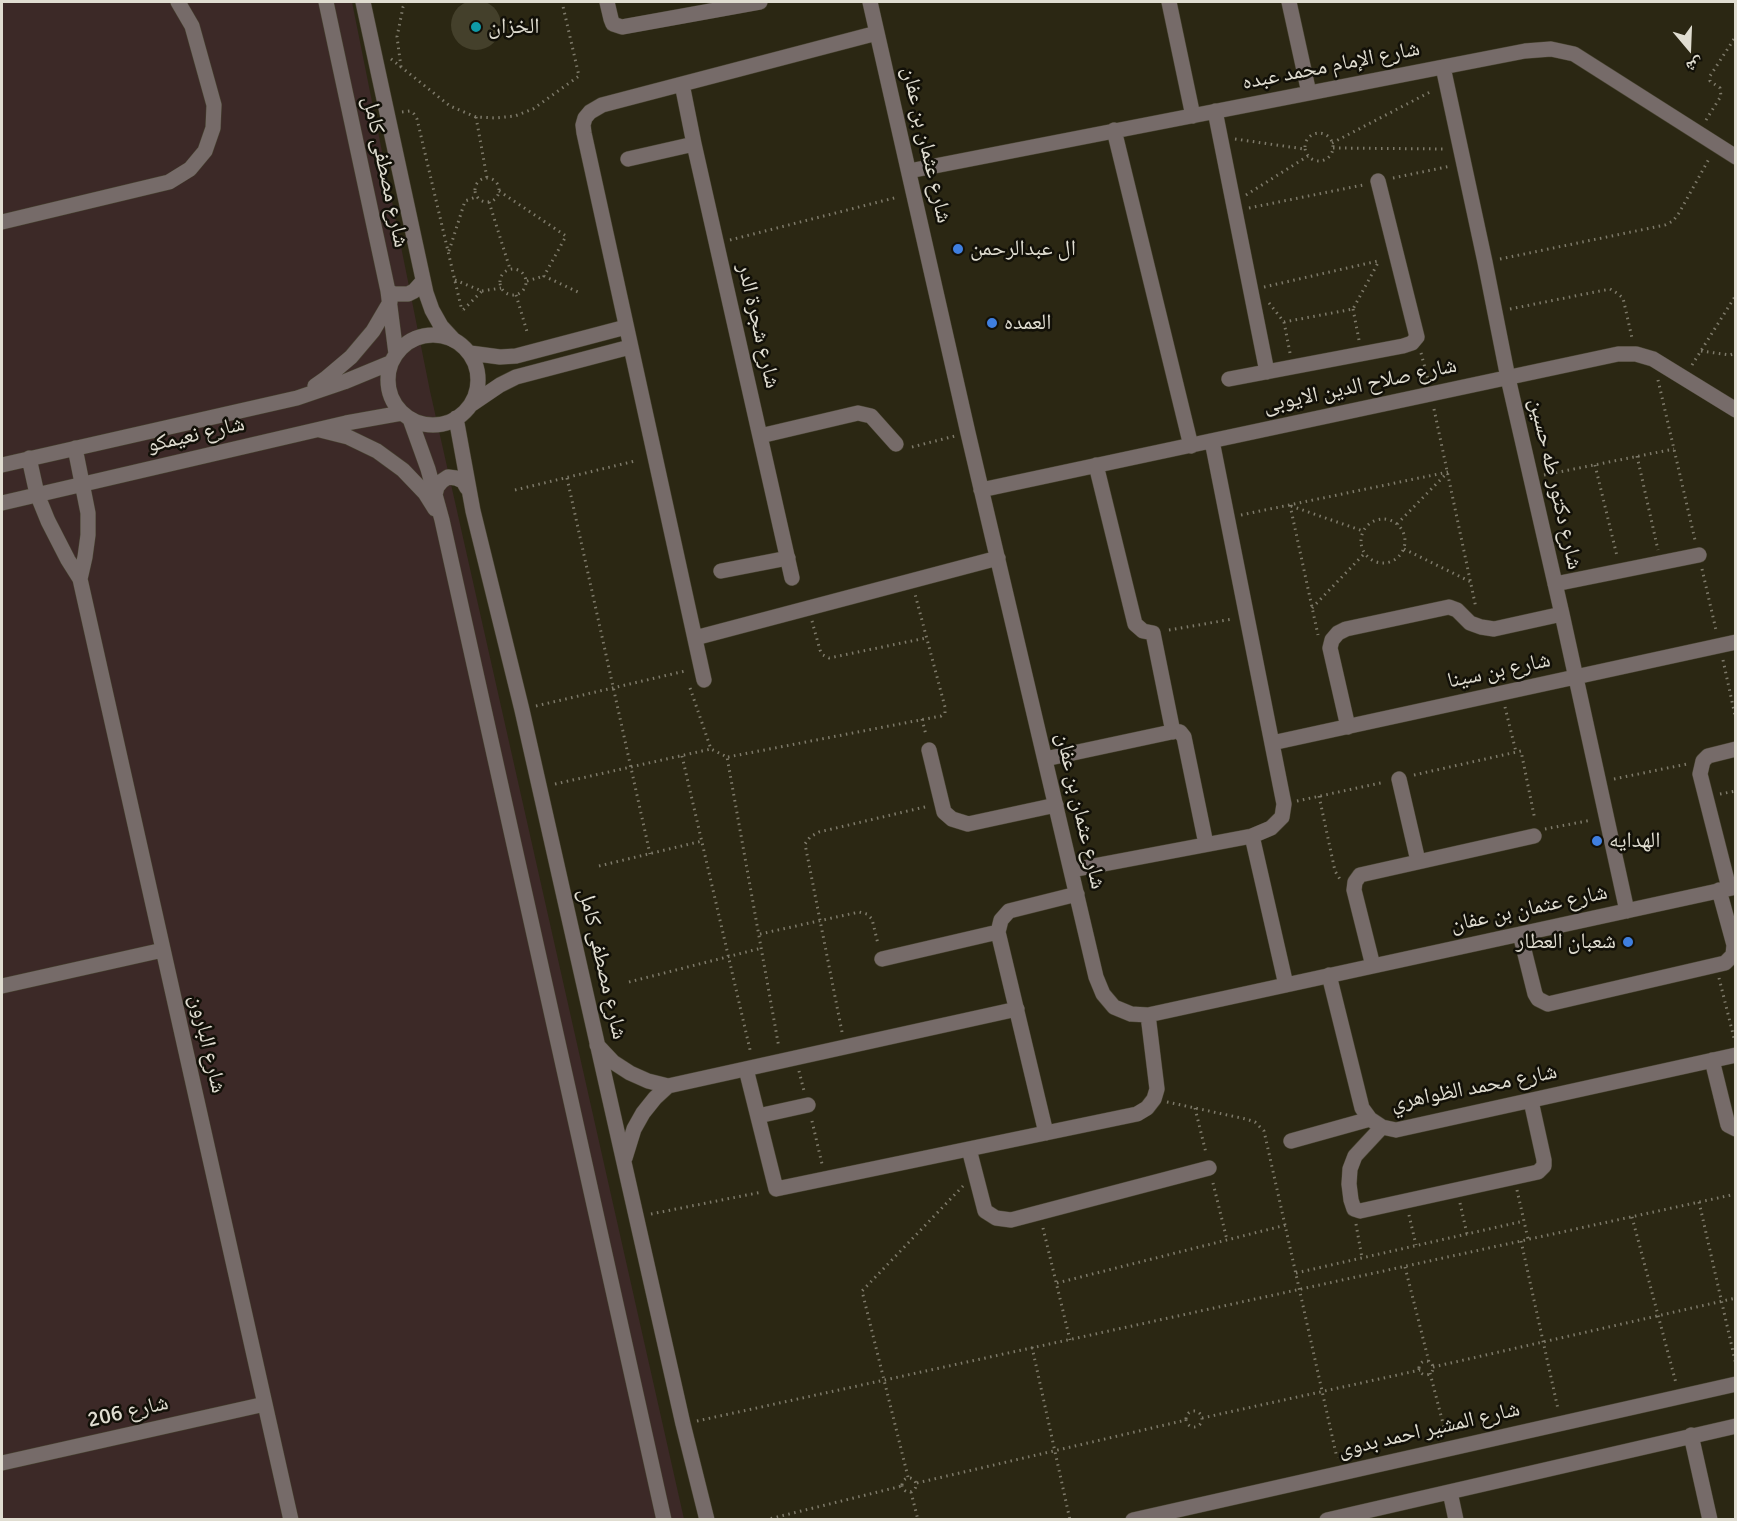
<!DOCTYPE html>
<meta charset="utf-8">
<style>
body{margin:0}
#map{position:relative;width:1737px;height:1521px;overflow:hidden;background:#2b2713;font-family:Signika,"Noto Naskh Arabic",sans-serif}
canvas{display:block}
.frame{position:absolute;inset:0;border:3px solid #e0ddd1;pointer-events:none}
.north{position:absolute;left:1659px;top:18px;width:60px;height:60px;-webkit-text-stroke:4px #121008;paint-order:stroke;rotate:161deg;font-size:16px;font-weight:700;line-height:24px;text-align:center;color:#e0ddd1}
.north::after{content:'';display:block;margin:auto;width:21px;height:27px;background:#e0ddd1;clip-path:polygon(50% 0,100% 100%,50% 72%,0 100%)}
</style>
<div id="map">
<canvas width="1737" height="1521"></canvas>
<div class="frame"></div>
<div class="north">ش</div>
</div>
<script>
const g = document.querySelector('canvas').getContext('2d');
g.lineJoin = 'round';
function fillPath(path, color) { g.fillStyle = color; g.fill(path, 'evenodd'); }
const toPath = rows => new Path2D(rows.map(r => 'M' + r).join(''));
function trace(path, color, width, dash) { g.strokeStyle = color; g.lineWidth = width; g.lineCap = dash ? 'butt' : 'round'; g.setLineDash(dash || []); g.stroke(path); }
function label(font, color, halo, rows, align = 'center') {
  g.font = font + ' Signika,"Noto Naskh Arabic",sans-serif'; g.lineWidth = 5; g.setLineDash([]); g.textBaseline = 'middle'; g.strokeStyle = halo; g.fillStyle = color; for (const [text, x, y, turn = 0] of rows) {
    g.save(); g.translate(x, y); g.rotate((+turn || 0) * Math.PI / 180); g.textAlign = isNaN(turn) ? turn : align; if (halo) g.strokeText(text, 0, 0); g.fillText(text, 0, 0); g.restore();
  }
}
const industrial = toPath([
 [2,2,352,2,430,391,684,1519,2,1520]
]);
const building = toPath([
 '451 25a25 25 0 1 1 50 0a25 25 0 1 1-50 0Z'
]);
const path = toPath([
 [391,59,450,106,476,117,495,118,515,116,533,109,579,76,562,2],
 [401,67,397,37,403,7,406,2],
 [402,112,410,111,414,114,417,119,462,311],
 [476,117,487,178],
 [1706,120,1721,96,1720,88,1710,81,1710,76,1736,36],
 '1305 147a14 14 0 1 1 28 0a14 14 0 1 1-28 0Z',
 [1235,139,1304,149],
 [1332,143,1432,91],
 [1333,148,1445,149],
 [1393,178,1451,166],
 '475 190a12 12 0 1 1 24 0a12 12 0 1 1-24 0Z',
 [499,191,566,236,544,276,580,293],
 [1246,195,1308,156],
 [489,202,510,269],
 [1249,208,1363,185],
 [730,240,898,197],
 [449,251,465,201,476,197],
 [1500,259,1665,225,1673,221,1679,213,1710,157],
 '500 282a13 13 0 1 1 26 0a13 13 0 1 1-26 0Z',
 [455,280,482,291,462,311],
 [527,281,544,276],
 [1264,287,1378,261],
 [482,291,501,288],
 [516,295,528,335],
 [1269,303,1284,322,1353,309,1379,261],
 [1353,309,1359,340],
 [1510,309,1610,289,1617,293,1623,298,1632,338],
 [1284,322,1290,353],
 [1701,351,1730,355,1736,353],
 [1421,353,1428,379],
 [1692,365,1736,295],
 [1658,380,1695,540],
 [1434,409,1476,608],
 [912,447,955,436],
 [1637,456,1658,550],
 [1595,465,1617,556],
 [1544,475,1674,449],
 [567,478,650,854],
 [515,490,635,461],
 [1290,505,1318,635],
 [1291,506,1363,531],
 [1241,515,1448,472],
 '1361 541a22 22 0 1 1 44 0a22 22 0 1 1-44 0Z',
 [1397,524,1446,474],
 [1404,549,1471,582],
 [1702,569,1716,630],
 [1312,608,1364,554],
 [812,621,820,650,823,655,829,658,926,638],
 [1169,630,1233,619],
 [1723,660,1736,720],
 [690,688,711,749,727,757,779,1048],
 [536,706,685,671,685,673],
 [1505,707,1516,752],
 [922,719,926,735],
 [682,756,751,1054],
 [728,757,941,716,945,713,945,707,915,594],
 [1414,775,1521,751,1535,820],
 [1614,779,1687,764],
 [555,784,711,749],
 [1720,794,1736,791],
 [1319,796,1335,871,1341,881],
 [1297,801,1385,782],
 [1545,829,1592,820],
 [599,866,702,841],
 [760,934,859,912,867,914,872,919,878,944],
 [1719,978,1735,1042],
 [629,982,762,948],
 [842,1032,805,844,810,837,819,832,929,806],
 [799,1071,804,1091],
 [1167,1102,1246,1119,1255,1122,1264,1131,1337,1458],
 [1195,1108,1206,1153],
 [812,1121,822,1164],
 [1213,1183,1227,1240],
 [1517,1190,1528,1239],
 [1699,1202,1736,1365],
 [1460,1203,1467,1234],
 [651,1214,762,1192],
 [1409,1215,1416,1245],
 [1632,1217,1676,1383],
 [1356,1224,1362,1258],
 [1043,1228,1070,1340],
 [1521,1241,1558,1409],
 [1405,1267,1429,1362],
 [1296,1273,1524,1221],
 [1057,1283,1286,1225],
 [1032,1347,1070,1520],
 '1419 1368a7 7 0 1 1 14 0a7 7 0 1 1-14 0Z',
 [1433,1367,1736,1298],
 [1430,1373,1446,1435],
 '1186 1419a8 8 0 1 1 16 0a8 8 0 1 1-16 0Z',
 [1202,1418,1420,1370],
 [697,1421,1736,1194],
 [908,1477,862,1291,963,1186],
 '902 1485a7 7 0 1 1 14 0a7 7 0 1 1-14 0Z',
 [917,1483,1186,1420],
 [911,1492,918,1520],
 [765,1520,902,1486]
]);
const minor = toPath([
 [326,2,388,291,396,354],
 [363,2,426,293,432,310,441,326,453,339],
 [607,2,611,19,613,24,622,27,760,2],
 [870,2,968,433,1096,977,1103,994,1114,1007,1131,1014,1148,1015,1736,887],
 [1169,2,1193,116],
 [1289,2,1309,93],
 [1443,67,1485,262,1508,378,1562,614,1627,911],
 [682,84,694,144,792,578],
 [1215,111,1267,372],
 [1114,130,1191,446],
 [628,159,694,144],
 [909,171,1525,51,1551,49,1574,54,1736,157],
 [2,222,169,182,190,169,205,151,213,128,214,105,192,26,178,2],
 [388,291,394,294,408,294,414,291,423,281],
 '388 380a45 45 0 1 1 90 0a45 45 0 1 1-90 0Z',
 [470,353,500,357,516,356,626,327],
 [1229,379,1403,346,1412,343,1417,337,1378,181],
 [315,386,325,379,351,357,373,331,390,302],
 [472,404,500,385,516,377,630,347],
 [456,418,473,511,522,710,683,1424,707,1520],
 [410,419,428,469,442,520,664,1520],
 [320,430,348,437,377,451,403,470,425,493,435,509],
 [760,436,858,413,871,416,896,444],
 [75,448,88,513,88,535,85,557,80,579],
 [29,458,37,494,48,521,68,560,80,579,291,1520],
 [2,465,297,398,344,382,390,363],
 [1096,465,1135,624,1143,631,1153,633,1173,732],
 [981,490,1618,354,1636,354,1653,359,1736,410],
 [435,495,437,487,442,481,448,477,456,478,463,481,467,488],
 [2,503,346,423,402,413],
 [721,571,788,558],
 [1555,584,1699,555],
 [695,638,998,558],
 [704,680,584,133,583,125,585,118,590,112,602,105,877,33],
 [1348,727,1330,648,1332,640,1338,633,1346,629,1449,607,1457,610,1470,623,1481,627,1494,629,1562,614],
 [1272,743,1736,642],
 [929,750,944,812,952,819,968,824,1056,805],
 [1045,759,1176,731,1180,732,1184,737,1206,844],
 [1399,779,1418,861],
 [1252,836,1286,985],
 [1072,870,1252,836,1271,828,1282,817,1284,804,1212,441],
 [1729,888,1700,774,1703,761,1708,756,1736,749],
 [1520,934,1535,994,1538,999,1548,1004,1725,963,1733,955,1734,945,1719,890],
 [882,959,998,932],
 [1373,966,1354,890,1355,882,1360,875,1534,836],
 [1329,975,1362,1108,1370,1119,1382,1127,1396,1130,1736,1055],
 [2,986,163,950],
 [597,1045,613,1062,630,1073,648,1081,668,1086,1017,1009],
 [1712,1060,1728,1125,1736,1129],
 [746,1069,776,1189,1137,1114,1147,1108,1154,1099,1157,1089,1148,1015],
 [758,1116,808,1105],
 [1382,1127,1355,1156,1350,1169,1349,1184,1351,1200,1354,1209,1360,1211,1538,1172,1544,1166,1544,1160,1531,1101],
 [1046,1133,998,932,1001,920,1009,911,1077,894],
 [1291,1141,1370,1119],
 [969,1149,985,1211,996,1218,1011,1220,1209,1168],
 [625,1158,634,1129,643,1113,655,1098,668,1086],
 [1691,1435,1710,1520],
 [2,1463,265,1404],
 [1450,1492,1456,1520],
 [1133,1520,1736,1384],
 [1327,1520,1736,1426]
]);
const markers = [
 [476,27,6,"#0f9aa8"],
 [958,249,6,"#3f7fe0"],
 [992,323,6,"#3f7fe0"],
 [1597,841,6,"#3f7fe0"],
 [1628,942,6,"#3f7fe0"]
];
const poiNames = [
 ["الخزان",488,27],
 ["ال عبدالرحمن",970,249],
 ["العمده",1004,323],
 ["الهدايه",1609,841],
 ["شعبان العطار",1616,942,"right"]
];
const streetNames = [
 ["شارع الإمام محمد عبده",1331,66,-11],
 ["شارع عثمان بن عفان",926,145,77],
 ["شارع مصطفى كامل",385,172,78],
 ["شارع شجرة الدر",758,326,77],
 ["شارع صلاح الدين الايوبى",1360,386,-12],
 ["شارع نعيمكو",196,435,-13],
 ["شارع دكتور طه حسين",1555,484,77],
 ["شارع بن سينا",1499,671,-12],
 ["شارع عثمان بن عفان",1080,811,77],
 ["شارع عثمان بن عفان",1529,909,-12],
 ["شارع مصطفى كامل",602,964,77],
 ["شارع البارون",207,1044,77],
 ["شارع محمد الظواهري",1474,1088,-11],
 ["شارع 206",128,1412,-13],
 ["شارع المشير احمد بدوى",1429,1430,-13]
];
fillPath(industrial, '#3c2927');
fillPath(building, '#44402b');
trace(minor, '#484431', 16);
trace(path, '#7e7a6a', 3, [1.5, 4.5]);
trace(minor, '#766b69', 15);
for (const [x, y, r, color] of markers) { const dot = new Path2D(); dot.arc(x, y, r, 0, 2 * Math.PI); g.fillStyle = color; g.fill(dot); trace(dot, '#121008', 2); }
label('22px', '#e0ddd1', '#121008', poiNames, 'left');
label('22px', '#e0ddd1', '#121008', streetNames);
</script>
